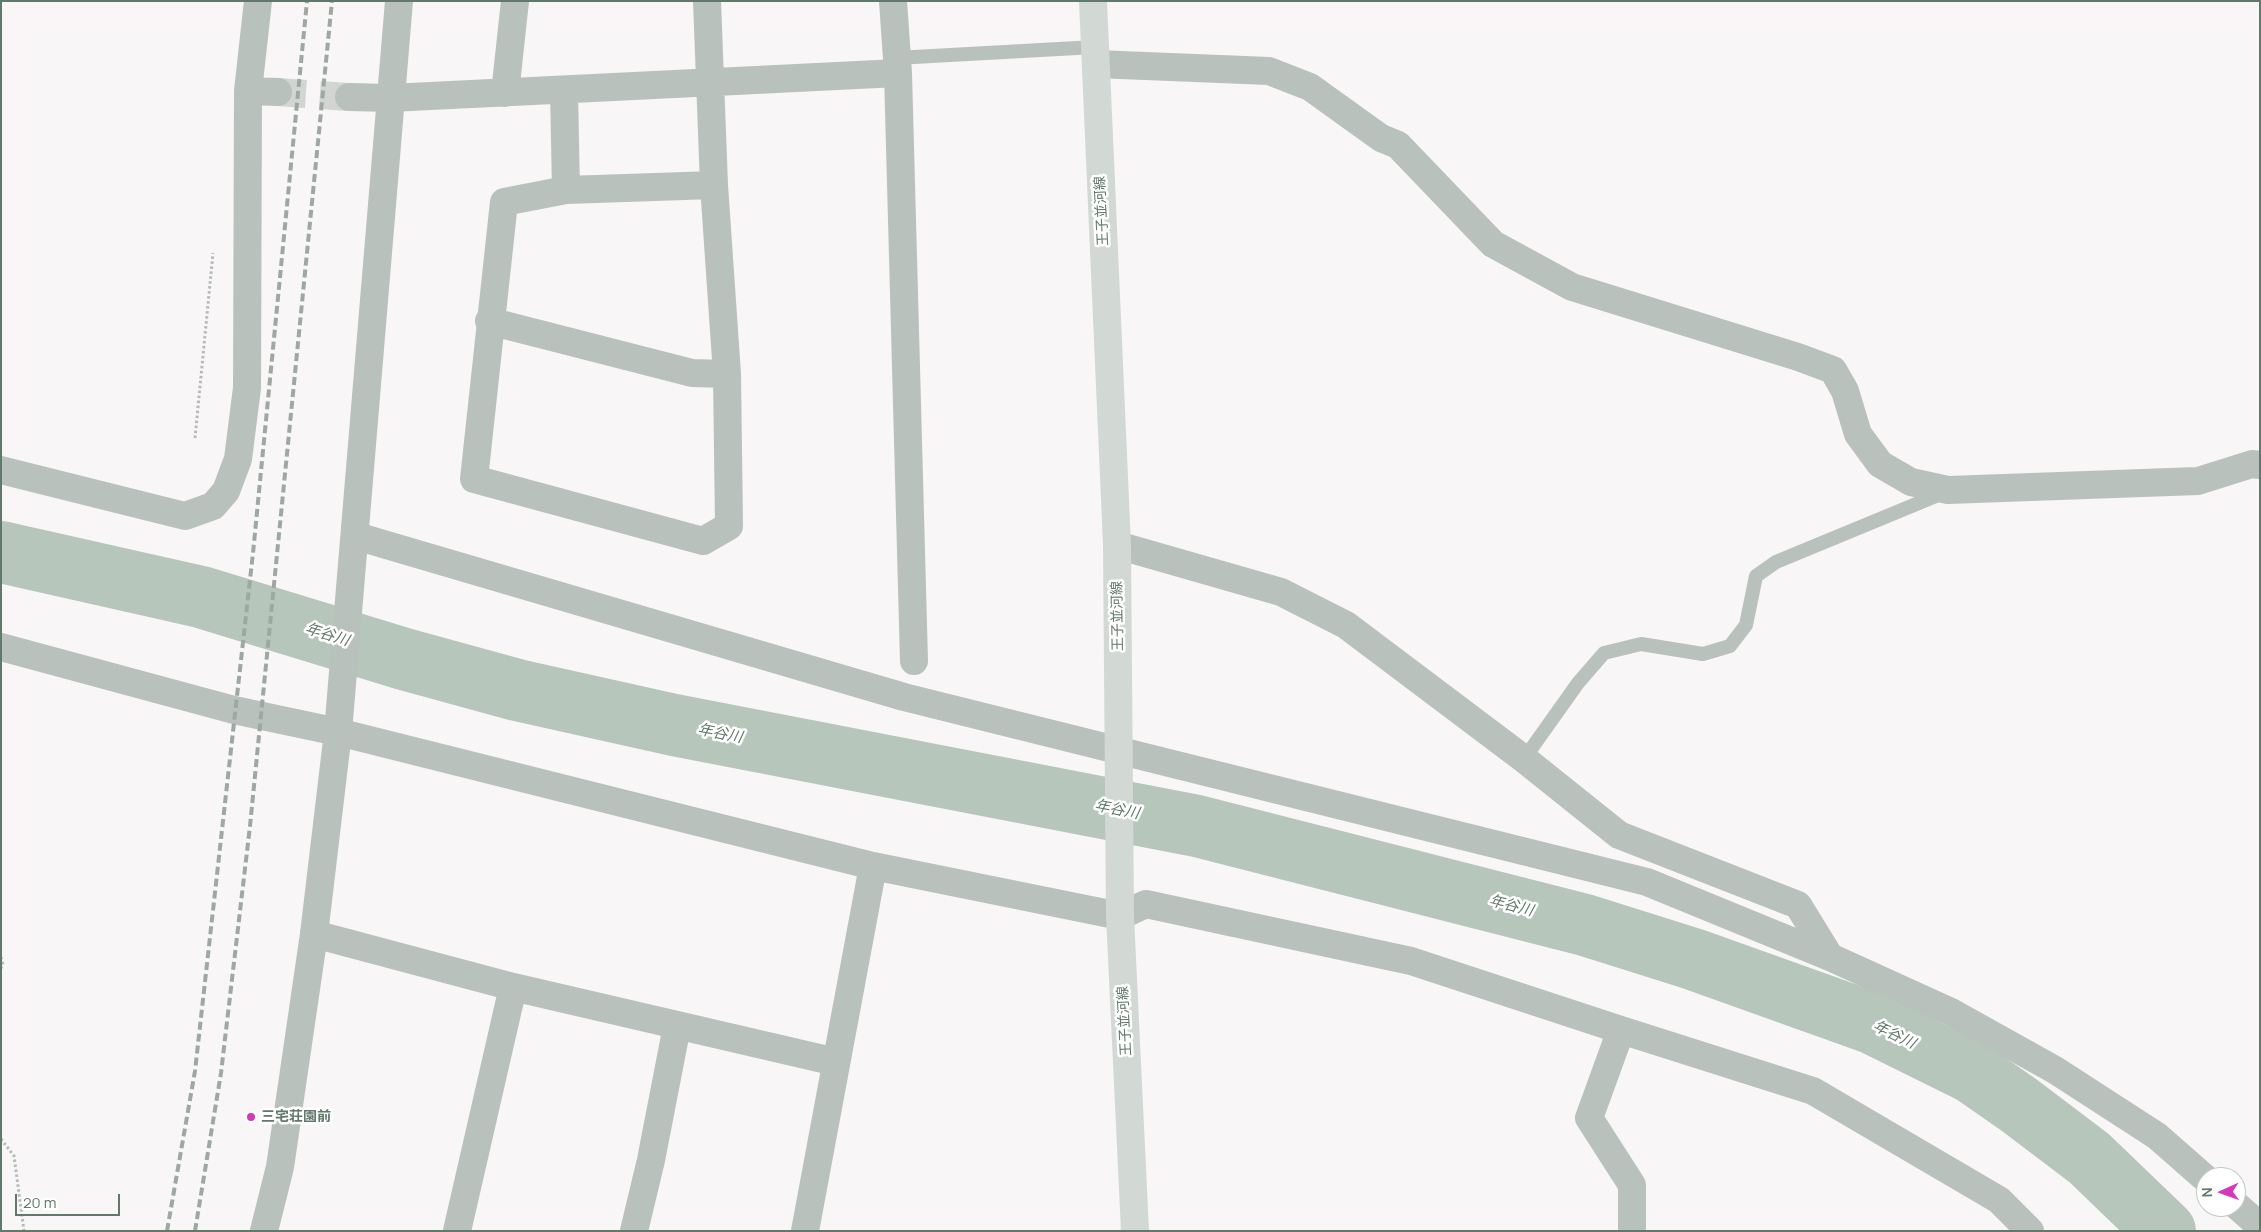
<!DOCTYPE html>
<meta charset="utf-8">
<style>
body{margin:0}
#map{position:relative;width:2261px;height:1232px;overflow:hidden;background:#f8f6f6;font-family:Manrope,sans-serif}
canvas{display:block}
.frame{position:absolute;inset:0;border:2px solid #61786a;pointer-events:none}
.north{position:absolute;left:2196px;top:1167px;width:50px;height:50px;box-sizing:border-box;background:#fff;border:1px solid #c0c9c3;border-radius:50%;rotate:268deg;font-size:14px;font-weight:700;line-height:20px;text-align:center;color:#61786a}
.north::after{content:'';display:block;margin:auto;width:18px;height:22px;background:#d539ba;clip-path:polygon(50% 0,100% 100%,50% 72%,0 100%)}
.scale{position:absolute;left:15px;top:1194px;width:105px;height:22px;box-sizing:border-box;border:2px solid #61786a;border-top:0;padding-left:6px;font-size:15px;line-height:18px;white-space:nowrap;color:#61786a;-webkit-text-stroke:4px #fff;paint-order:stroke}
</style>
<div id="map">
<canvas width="2261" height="1232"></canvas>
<div class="frame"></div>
<div class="north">N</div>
<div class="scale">20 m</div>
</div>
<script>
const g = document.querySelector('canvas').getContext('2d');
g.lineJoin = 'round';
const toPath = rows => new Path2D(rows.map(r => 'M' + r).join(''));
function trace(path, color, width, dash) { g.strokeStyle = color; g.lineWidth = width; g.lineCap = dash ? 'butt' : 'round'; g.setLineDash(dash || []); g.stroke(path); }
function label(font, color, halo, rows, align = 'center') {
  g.font = font + ' Manrope,"Noto Sans JP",sans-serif'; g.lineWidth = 5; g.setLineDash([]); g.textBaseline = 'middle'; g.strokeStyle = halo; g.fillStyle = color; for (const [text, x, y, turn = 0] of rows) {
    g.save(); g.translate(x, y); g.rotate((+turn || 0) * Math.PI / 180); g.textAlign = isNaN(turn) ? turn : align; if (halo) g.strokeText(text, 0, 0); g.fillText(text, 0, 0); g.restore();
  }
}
const river = toPath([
 [1,552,201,597,404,659,517,690,674,725,1197,826,1585,925,1693,959,1872,1023,1973,1073,2019,1105,2089,1158,2165,1231]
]);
const minorTunnel = toPath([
 [278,92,349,97]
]);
const path = toPath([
 [195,438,213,253],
 [1,957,3,965,1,968],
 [1,1139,14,1156,24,1231]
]);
const service = toPath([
 [896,58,1095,47],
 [1524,759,1578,683,1604,653,1641,644,1703,654,1730,646,1746,625,1756,576,1776,562,1943,493]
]);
const minor = toPath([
 [893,1,898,73,914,661],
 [1096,64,1269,71,1310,87,1381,138,1398,145,1493,244,1572,287,1798,357,1833,370,1845,391,1858,434,1880,464,1911,482,1948,490,2198,481,2252,464,2260,465],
 [564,90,566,190,714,185],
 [248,91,278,92],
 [505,93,515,1],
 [349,97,390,98,898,73],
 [566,190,504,202,474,479,703,541,729,526,727,374,714,185,707,1],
 [489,321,692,373,727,374],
 [1,470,185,516,213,506,226,491,238,459,247,388,248,91,258,1],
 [356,536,904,697,1647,882,1830,957,1951,1012,2055,1070,2157,1136,2206,1179],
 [1117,545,1281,592,1346,625,1524,759,1619,835,1798,905,1830,957],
 [1,647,234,710,338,732,873,866,1120,916,1146,904,1411,961,1621,1030,1813,1091,1999,1200,2030,1231],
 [314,934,513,987,836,1062],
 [1621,1030,1589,1118,1632,1185,1632,1231],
 [2236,1205,2260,1226],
 [457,1231,513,987],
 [634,1231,651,1160,677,1026],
 [805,1231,873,866]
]);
const tertiary = toPath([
 [264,1231,280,1167,314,934,338,732,399,1]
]);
const secondary = toPath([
 [1093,1,1117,545,1120,916,1135,1231]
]);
const rail = toPath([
 [167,1231,195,1071,253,553,307,1],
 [195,1231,221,1073,250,826,332,1]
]);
const markers = [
 [251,1117,5,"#d539ba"]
];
const streetNames = [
 ["王子並河線",1102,211,-93],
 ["王子並河線",1118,616,-91],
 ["王子並河線",1125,1021,-93]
];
const poiNames = [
 ["三宅荘園前",261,1117]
];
const waterNames = [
 ["年谷川",327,635,17],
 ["年谷川",720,734,11],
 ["年谷川",1117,810,11],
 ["年谷川",1511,906,14],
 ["年谷川",1894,1035,26]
];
trace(river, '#b7c6ba', 62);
trace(minorTunnel, '#d2d6d3', 28, [28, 14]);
trace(path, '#b4bbb7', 3, [2.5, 2.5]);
trace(service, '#b9c1bc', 14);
trace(minor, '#b9c1bc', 28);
trace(tertiary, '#b9c1bc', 28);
trace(secondary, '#d2d9d5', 28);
trace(rail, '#9ca8a1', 4, [8, 4]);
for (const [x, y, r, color] of markers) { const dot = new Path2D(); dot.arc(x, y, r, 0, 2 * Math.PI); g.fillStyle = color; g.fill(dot); trace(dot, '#fff', 2); }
label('14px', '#61786a', '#fff', streetNames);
label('bold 14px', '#61786a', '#fff', poiNames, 'left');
label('italic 15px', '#607866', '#fff', waterNames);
</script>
